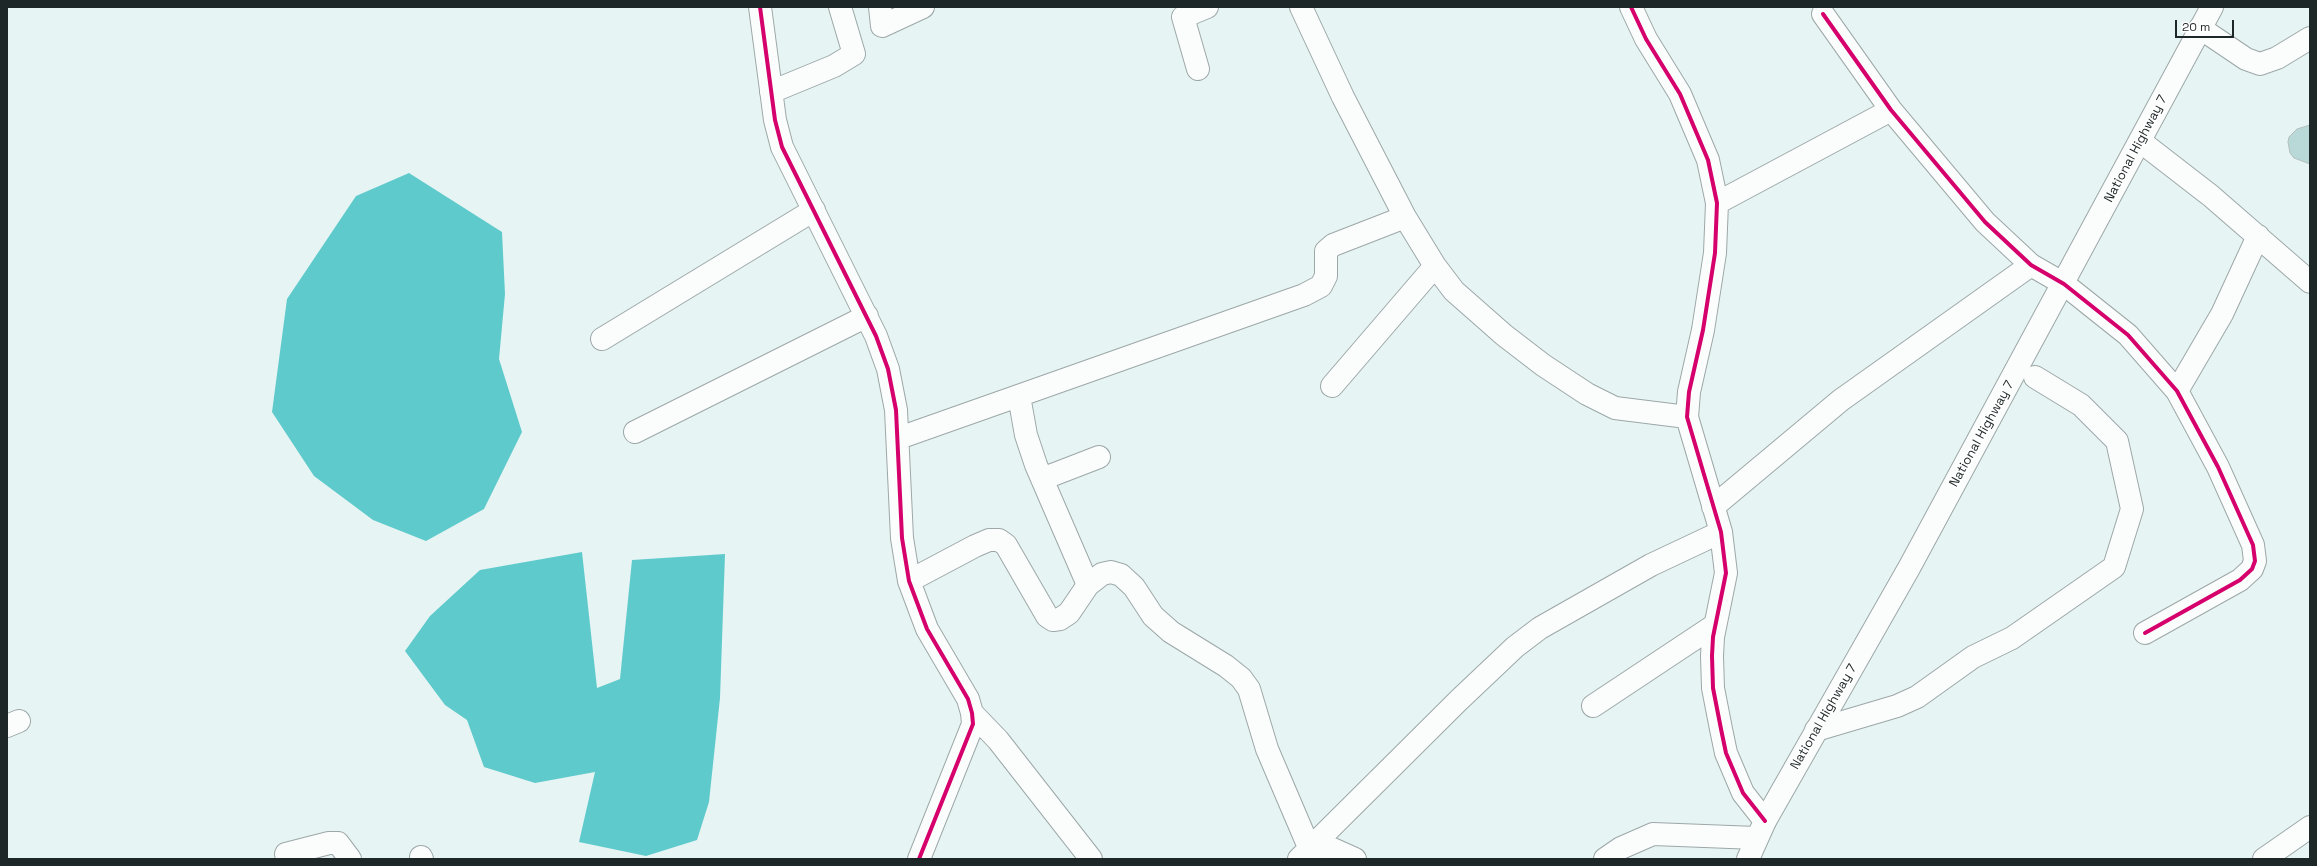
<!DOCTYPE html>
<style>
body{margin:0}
#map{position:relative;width:2317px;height:866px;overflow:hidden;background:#e7f4f4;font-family:"Space Grotesk",sans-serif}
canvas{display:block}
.frame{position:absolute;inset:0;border:8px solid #1e2727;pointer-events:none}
.scale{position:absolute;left:2175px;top:20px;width:59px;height:18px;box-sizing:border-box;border:2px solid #1e2727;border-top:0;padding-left:5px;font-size:12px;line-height:14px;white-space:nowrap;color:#1e2727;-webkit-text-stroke:3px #fff;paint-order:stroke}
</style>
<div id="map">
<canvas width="2317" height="866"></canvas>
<div class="frame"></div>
<div class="scale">20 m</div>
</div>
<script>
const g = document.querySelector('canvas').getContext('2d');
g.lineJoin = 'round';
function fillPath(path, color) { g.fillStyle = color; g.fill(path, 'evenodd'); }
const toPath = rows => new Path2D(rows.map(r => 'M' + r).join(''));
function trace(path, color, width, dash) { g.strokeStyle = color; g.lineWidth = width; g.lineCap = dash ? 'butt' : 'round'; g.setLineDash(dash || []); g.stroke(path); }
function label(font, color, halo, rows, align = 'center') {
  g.font = font + ' "Space Grotesk",sans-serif'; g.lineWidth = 3; g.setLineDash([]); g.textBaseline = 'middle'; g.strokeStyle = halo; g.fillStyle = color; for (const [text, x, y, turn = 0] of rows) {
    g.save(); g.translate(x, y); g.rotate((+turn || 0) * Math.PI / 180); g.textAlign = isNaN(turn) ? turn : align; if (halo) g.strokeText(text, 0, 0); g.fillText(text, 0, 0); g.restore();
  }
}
const water = toPath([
 [409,173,502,232,505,294,499,359,522,432,484,509,426,541,373,520,314,476,272,412,287,299,356,196],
 [582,552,597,688,620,679,632,560,725,554,720,698,709,802,697,840,646,856,579,842,595,772,535,783,484,767,467,720,445,705,405,651,430,616,480,570]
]);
const building = toPath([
 [2310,125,2310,164,2294,158,2290,153,2288,142,2289,137,2297,129,2310,125]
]);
const minor = toPath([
 [760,7,775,120,782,147,876,336,888,369,896,410,902,538,909,581,927,629,968,699,972,713,973,724,919,859],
 [880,7,882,26,923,7],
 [1301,7,1343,97,1405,217,1435,266,1454,291,1504,335,1543,365,1587,394,1615,408,1687,417],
 [1631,7,1646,39,1680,94,1708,160,1717,203,1715,253,1703,330,1689,392,1687,417,1721,532,1726,573,1713,637,1712,656,1713,688,1721,729,1726,753,1743,793,1765,821],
 [1823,14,1891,110,1985,222,2031,265,2064,284,2128,335,2177,391,2218,467,2253,545,2255,561,2252,569,2240,580,2145,633],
 [2200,28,2246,59,2260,64,2277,58,2310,38],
 [1198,69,1183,17,1207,7],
 [771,92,834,66,854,54,840,7],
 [2140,141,2211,196,2310,282],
 [1717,203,1891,110],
 [602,339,814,210],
 [1332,386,1435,266],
 [2177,391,2222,314,2258,236],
 [1019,396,1026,435,1036,465,1088,585],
 [635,432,867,316],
 [899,438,1304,295,1321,286,1326,276,1326,251,1333,245,1405,217],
 [1042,479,1099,457],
 [1713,507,1841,400,2031,265],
 [909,581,975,546,989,540,999,540,1006,545,1047,616,1053,620,1060,619,1069,613,1088,585,1102,574,1111,572,1121,575,1134,587,1153,616,1171,632,1226,666,1241,678,1249,689,1267,749,1314,859],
 [1593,706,1715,625],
 [972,713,998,740,1091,859],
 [7,726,19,721],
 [1816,730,1897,706,1917,697,1973,657,2012,638,2114,567,2132,509,2117,441,2081,405,2035,377],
 [1317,842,1355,859],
 [286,854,329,843,338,843,350,859],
 [421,857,422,859],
 [1299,859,1459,700,1515,647,1540,628,1651,565,1721,532],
 [1605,859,1621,848,1653,834,1756,838],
 [2264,859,2310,827]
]);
const major = toPath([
 [1748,859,1765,821,1909,568,2212,7]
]);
const cycleway = toPath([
 [760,7,775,120,782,147,876,336,888,369,896,410,902,538,909,581,927,629,968,699,972,713,973,724,919,859],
 [1631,7,1646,39,1680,94,1708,160,1717,203,1715,253,1703,330,1689,392,1687,417,1721,532,1726,573,1713,637,1712,656,1713,688,1721,729,1726,753,1743,793,1765,821],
 [1823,14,1891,110,1985,222,2031,265,2064,284,2128,335,2177,391,2218,467,2253,545,2255,561,2252,569,2240,580,2145,633]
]);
const streetNames = [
 ["National Highway 7",2136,149,-62],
 ["National Highway 7",1982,434,-61],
 ["National Highway 7",1824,717,-60]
];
fillPath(water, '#5fcacb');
fillPath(building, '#b9d8d8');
trace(building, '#b3bebe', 1);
trace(minor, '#9da7a7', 24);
trace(major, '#9da7a7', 24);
trace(minor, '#fbfdfd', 22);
trace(major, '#fbfdfd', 22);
trace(cycleway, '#d6006c', 4);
label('13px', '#1e2727', '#fff', streetNames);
</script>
